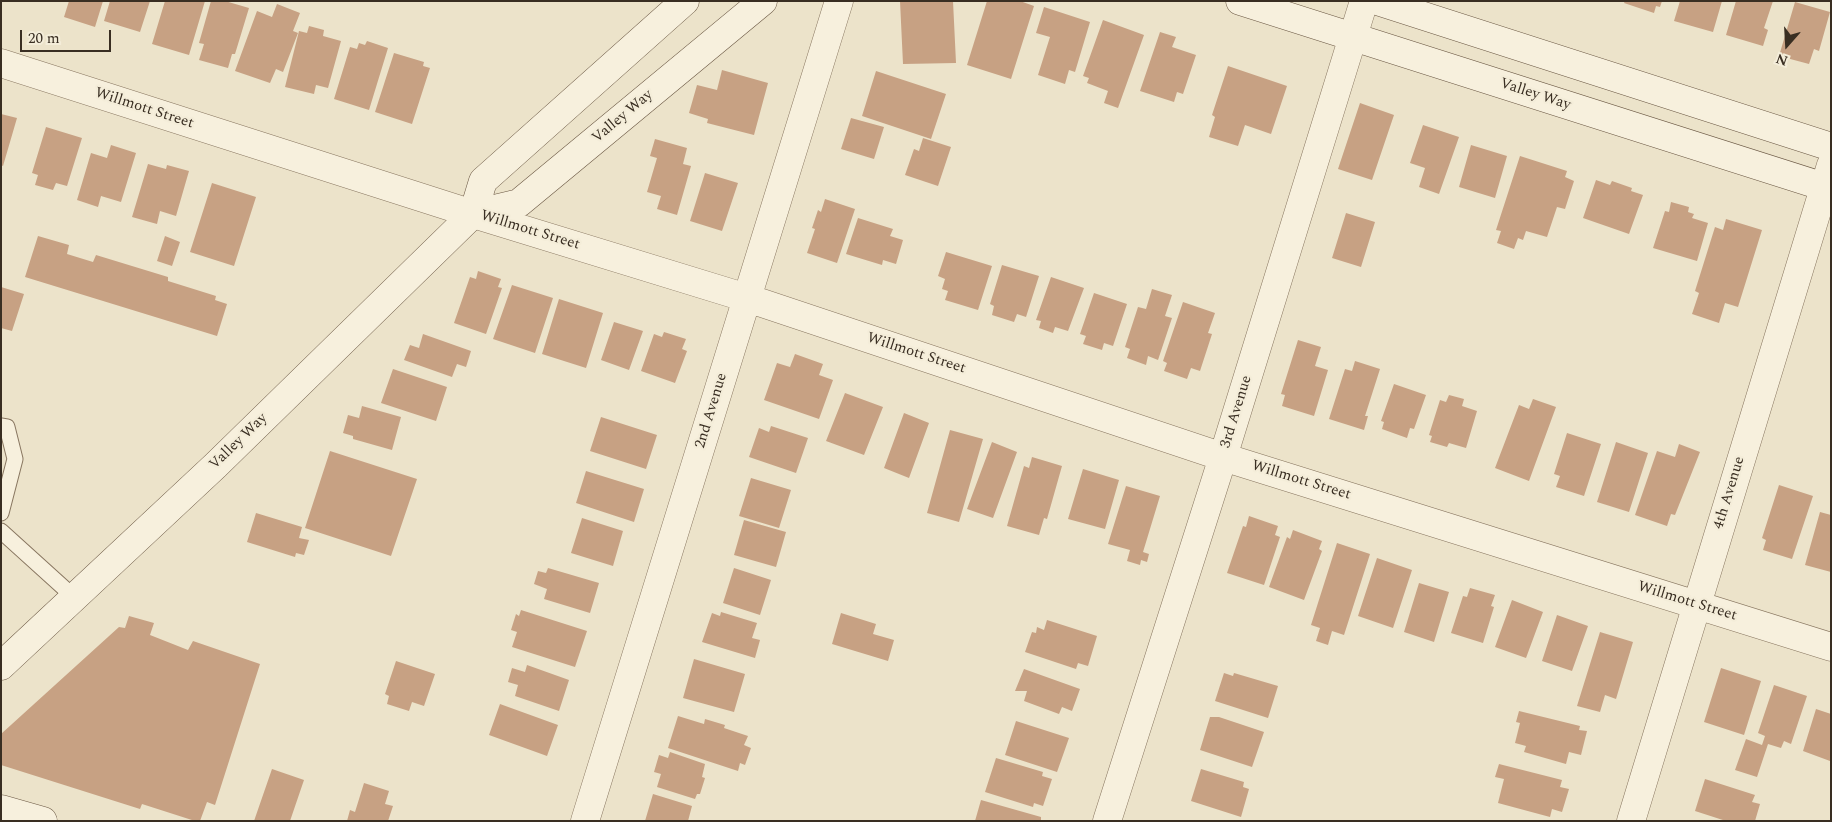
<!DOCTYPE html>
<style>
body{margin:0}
#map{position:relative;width:1832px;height:822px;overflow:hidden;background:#ece3ca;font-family:Spectral,serif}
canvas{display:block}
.frame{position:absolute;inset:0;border:2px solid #392e22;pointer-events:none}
.north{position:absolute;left:1762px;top:20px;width:50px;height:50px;-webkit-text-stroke:4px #f4edd9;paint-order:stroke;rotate:199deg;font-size:14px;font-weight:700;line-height:20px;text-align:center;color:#392e22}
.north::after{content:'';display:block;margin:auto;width:18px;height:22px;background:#392e22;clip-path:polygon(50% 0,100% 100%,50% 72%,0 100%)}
.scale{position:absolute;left:20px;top:30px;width:91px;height:22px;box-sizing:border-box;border:2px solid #392e22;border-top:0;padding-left:6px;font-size:15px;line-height:18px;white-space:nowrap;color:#392e22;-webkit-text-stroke:4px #f4edd9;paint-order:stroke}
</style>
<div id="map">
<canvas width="1832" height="822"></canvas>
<div class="frame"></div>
<div class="north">N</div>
<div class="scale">20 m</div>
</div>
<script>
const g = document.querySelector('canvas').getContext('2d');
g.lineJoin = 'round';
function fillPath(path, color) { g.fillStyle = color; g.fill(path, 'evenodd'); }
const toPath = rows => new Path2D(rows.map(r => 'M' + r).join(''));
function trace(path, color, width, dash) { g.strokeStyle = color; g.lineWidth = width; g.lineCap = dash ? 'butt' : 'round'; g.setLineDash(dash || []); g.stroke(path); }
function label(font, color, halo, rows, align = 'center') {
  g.font = font + ' Spectral,serif'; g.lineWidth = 4.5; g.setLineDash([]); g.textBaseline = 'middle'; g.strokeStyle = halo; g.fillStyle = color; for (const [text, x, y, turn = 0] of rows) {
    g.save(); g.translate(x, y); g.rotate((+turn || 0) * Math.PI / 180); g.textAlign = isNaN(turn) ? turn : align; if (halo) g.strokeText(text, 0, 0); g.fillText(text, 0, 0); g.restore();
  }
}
const building = toPath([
 [69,1,103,1,95,27,64,17],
 [110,1,150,1,140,32,104,21],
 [165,1,205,1,189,55,152,44],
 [211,1,225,1,249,8,235,54,232,54,228,68,199,60,204,44,199,43],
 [900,1,953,1,956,63,903,64],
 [987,1,1020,1,1034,6,1011,79,967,65],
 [1625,1,1662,1,1660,7,1656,6,1654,13,1624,3],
 [1680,1,1722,1,1713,32,1674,21],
 [1736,1,1773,1,1764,28,1768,30,1763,46,1726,35],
 [1795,2,1830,12,1819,51,1814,49,1809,64,1779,56],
 [277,4,300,13,293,31,298,33,283,72,276,69,270,83,235,71,257,11,272,17],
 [1044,7,1090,22,1075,72,1069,70,1065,84,1038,75,1050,37,1036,33],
 [1103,20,1144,35,1118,108,1104,103,1108,91,1087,83,1089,78,1083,76],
 [309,26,324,30,323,36,341,41,328,88,316,85,314,94,285,87,299,31,307,33],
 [1160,32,1176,37,1172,47,1196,55,1183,94,1177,92,1174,102,1140,91],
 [367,41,388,48,369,110,334,99,350,47,357,49,359,43,365,45],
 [394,53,424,62,423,66,430,68,412,124,375,112],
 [1228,66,1287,86,1271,134,1245,125,1238,146,1209,137,1215,117,1212,115],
 [722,70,768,83,754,135,707,123,708,119,689,113,697,85,717,90],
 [876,71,946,94,931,139,862,116],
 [1360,103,1394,115,1372,180,1338,169],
 [1,114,17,118,3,166,1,165],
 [851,118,884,127,874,159,841,149],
 [1423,125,1459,137,1439,194,1419,187,1425,168,1410,163],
 [46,127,82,138,67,186,56,183,53,190,35,185,38,175,32,173],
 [923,138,951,147,938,186,905,175,914,149,919,151],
 [655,139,687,148,683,164,691,166,677,215,657,209,661,196,647,192,657,158,650,156],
 [111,145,136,153,121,202,101,196,98,207,77,200,91,153,107,158],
 [1471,145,1507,156,1495,198,1459,187],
 [1520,156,1567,171,1565,177,1574,181,1565,209,1557,207,1547,237,1526,231,1523,240,1518,238,1514,249,1497,243,1501,231,1496,230],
 [148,164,166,169,167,165,189,171,176,216,160,211,157,224,132,217],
 [705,173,738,183,722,231,690,221],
 [1596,180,1610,185,1612,181,1632,188,1631,191,1643,195,1629,234,1583,218],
 [212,183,256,197,234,266,190,252],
 [825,199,855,209,837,263,807,253,815,229,812,228,818,210,821,212],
 [1671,202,1689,207,1688,212,1694,214,1692,218,1708,223,1697,261,1653,248,1665,211,1669,212],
 [1346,213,1375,222,1361,267,1332,258],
 [858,218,893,229,890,236,903,240,896,264,883,260,882,265,846,254],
 [1726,219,1762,230,1738,307,1725,303,1719,323,1692,314,1699,293,1695,291,1715,227,1723,230],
 [38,236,69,245,67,254,93,262,96,255,168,277,168,281,216,296,215,300,227,304,217,336,25,277],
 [165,236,180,242,172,266,157,261],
 [946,252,992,266,978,310,945,300,948,291,942,289,945,279,938,276],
 [1002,265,1039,276,1026,317,1017,314,1014,322,992,315,994,306,990,304],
 [478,271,501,279,498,287,502,288,486,334,454,323,470,277,476,279],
 [1051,277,1084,288,1068,331,1055,327,1053,333,1039,328,1041,321,1036,320],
 [512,285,553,298,535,353,493,339],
 [1,287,24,294,12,331,1,328],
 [1152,289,1172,295,1165,316,1172,318,1158,360,1148,356,1146,365,1127,358,1130,349,1125,347,1138,307,1146,309],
 [1094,293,1127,304,1113,346,1104,343,1102,350,1083,344,1086,336,1080,334],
 [559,299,603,313,586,368,542,354],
 [1183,302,1215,313,1208,333,1212,334,1200,371,1191,368,1187,379,1164,371,1167,363,1163,361],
 [614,322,643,331,629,370,601,360],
 [664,332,686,339,682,349,687,351,675,383,641,371,654,334,662,337],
 [423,334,471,351,466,367,457,364,452,377,404,360,410,345,419,348],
 [1298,340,1321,347,1315,366,1328,370,1314,416,1282,406,1285,395,1281,394],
 [795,354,823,364,819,375,833,380,819,419,764,400,777,363,790,367],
 [1355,361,1380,369,1365,416,1368,416,1364,430,1329,419,1345,369,1352,371],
 [393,369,447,387,436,421,381,403],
 [1394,384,1426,395,1414,429,1410,428,1407,438,1382,429,1384,422,1381,421],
 [845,393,883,407,864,455,826,441],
 [1449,395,1464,399,1462,406,1477,411,1466,448,1449,443,1447,447,1430,442,1432,436,1429,435,1440,400,1446,402],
 [1533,399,1556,407,1529,481,1495,468,1519,405,1529,409],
 [362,406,401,417,392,450,353,439,353,436,343,433,348,415,359,418],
 [904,413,929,423,909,478,884,468],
 [601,417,657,435,646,469,590,451],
 [771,426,808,438,796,473,749,457,759,428,769,432],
 [950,430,983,439,959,522,927,513],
 [1567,433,1601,444,1584,496,1556,487,1560,476,1554,474],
 [992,442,1017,452,993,518,967,509],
 [1616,442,1648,453,1629,512,1597,502],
 [1679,444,1700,452,1675,515,1671,514,1667,526,1635,515,1657,451,1675,457],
 [330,451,417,479,391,556,305,528],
 [1032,457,1062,466,1047,519,1044,518,1039,535,1007,526,1024,466,1029,468],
 [1083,469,1119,480,1105,529,1068,519],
 [586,471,644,489,634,522,576,503],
 [751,478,791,490,779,528,739,516],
 [1779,485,1813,496,1792,559,1763,550,1766,540,1762,538],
 [1126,486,1160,496,1143,552,1149,554,1147,562,1141,560,1140,565,1127,561,1130,550,1108,544],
 [1820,512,1831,515,1831,572,1805,565],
 [256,513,302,527,299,538,309,540,304,555,296,553,295,557,247,542],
 [1249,516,1278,526,1275,535,1280,537,1264,585,1227,573,1243,526,1246,527],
 [582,518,623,531,613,566,571,553],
 [744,520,786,532,776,567,734,555],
 [1293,530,1322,541,1319,549,1322,551,1304,600,1269,587,1287,537,1290,539],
 [1337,543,1370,554,1344,635,1332,631,1328,645,1316,641,1320,628,1311,625],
 [1377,558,1412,570,1393,628,1358,616],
 [548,568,599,583,590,613,544,599,547,589,534,584,538,571,546,573],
 [734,568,771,580,760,615,723,603],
 [1419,583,1449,592,1434,642,1404,632],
 [1470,588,1495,595,1491,606,1494,607,1483,643,1451,633,1463,596,1467,597],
 [1512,600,1543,612,1526,658,1495,647],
 [521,610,587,631,575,667,512,647,517,632,511,630,516,614,519,616],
 [721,612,757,623,752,638,760,640,755,658,702,642,712,613,720,616],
 [841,613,876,624,873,634,894,640,888,661,832,644],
 [1557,615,1588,626,1572,671,1542,661],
 [129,616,154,623,150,635,188,650,193,641,260,664,215,805,207,802,200,821,195,821,142,804,140,809,1,765,1,734,119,627,125,628],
 [1047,620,1097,636,1088,666,1078,663,1076,669,1025,652,1032,632,1036,633,1037,627,1044,630],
 [1600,632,1633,642,1616,699,1605,695,1600,712,1577,706],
 [694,659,745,674,734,712,683,698],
 [396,661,435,674,424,706,412,702,409,711,387,704,389,696,385,694],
 [527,665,569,680,559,711,515,696,518,685,508,682,512,668,525,672],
 [1721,668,1761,681,1744,735,1704,722],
 [1024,669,1080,689,1072,711,1062,707,1059,714,1024,701,1027,691,1015,691],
 [1224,673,1233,676,1234,673,1278,686,1268,718,1215,701],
 [1774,685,1807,696,1791,744,1784,741,1781,748,1768,744,1757,777,1735,770,1746,739,1762,745,1765,736,1758,733],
 [500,704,558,725,547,756,489,735],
 [1816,709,1831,714,1830,761,1803,751],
 [1519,711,1580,726,1579,730,1587,731,1581,755,1569,752,1566,764,1524,752,1526,746,1515,743,1520,723,1516,722],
 [678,716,704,724,705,719,725,725,724,728,748,736,744,745,751,748,745,765,740,763,738,771,668,748],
 [1210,717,1219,717,1264,732,1252,767,1200,750],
 [1016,721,1069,738,1057,772,1005,755],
 [670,752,705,764,702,777,705,778,700,794,697,794,695,799,657,787,661,774,654,772,659,755,668,758],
 [996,758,1043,772,1042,776,1052,779,1043,806,1034,803,1033,807,985,792],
 [1499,764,1562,780,1560,787,1569,789,1562,812,1552,809,1550,817,1498,803,1504,779,1495,777],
 [272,769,304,780,290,821,254,821],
 [1201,769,1244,782,1243,787,1249,789,1241,817,1191,801],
 [1705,779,1755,795,1752,802,1760,804,1755,821,1726,821,1695,811],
 [364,783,389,791,385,804,393,806,388,821,347,821,350,810,355,812],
 [653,794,692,806,688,821,645,821],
 [981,800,1041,817,1041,821,975,821]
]);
const lane = toPath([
 [1,426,7,427,15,459,1,513],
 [1,531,75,598]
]);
const street = toPath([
 [1,63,473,214,747,298,1223,457,1831,647],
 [585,821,839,1],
 [1107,821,1223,457,1364,1],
 [1631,821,1831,165]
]);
const secondary = toPath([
 [1240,1,1831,189],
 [1377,1,1831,147],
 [473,214,519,203,763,1],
 [1,666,216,465,473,214,483,181,685,1],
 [1,809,43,821]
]);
const streetNames = [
 ["Valley Way",1535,95,18],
 ["Willmott Street",144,109,18],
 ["Valley Way",623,117,-40],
 ["Willmott Street",530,231,17],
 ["Willmott Street",916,354,18],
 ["2nd Avenue",712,411,-73],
 ["3rd Avenue",1237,412,-73],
 ["Valley Way",239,442,-44],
 ["Willmott Street",1301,481,17],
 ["4th Avenue",1730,493,-73],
 ["Willmott Street",1687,602,17]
];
fillPath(building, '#c7a183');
trace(lane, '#887660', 17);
trace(street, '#887660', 29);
trace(secondary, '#6a5743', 29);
trace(lane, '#f7f0dd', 15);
trace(street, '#f7f0dd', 28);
trace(secondary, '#f7f0dd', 28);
label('15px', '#392e22', '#f4edd9', streetNames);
</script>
